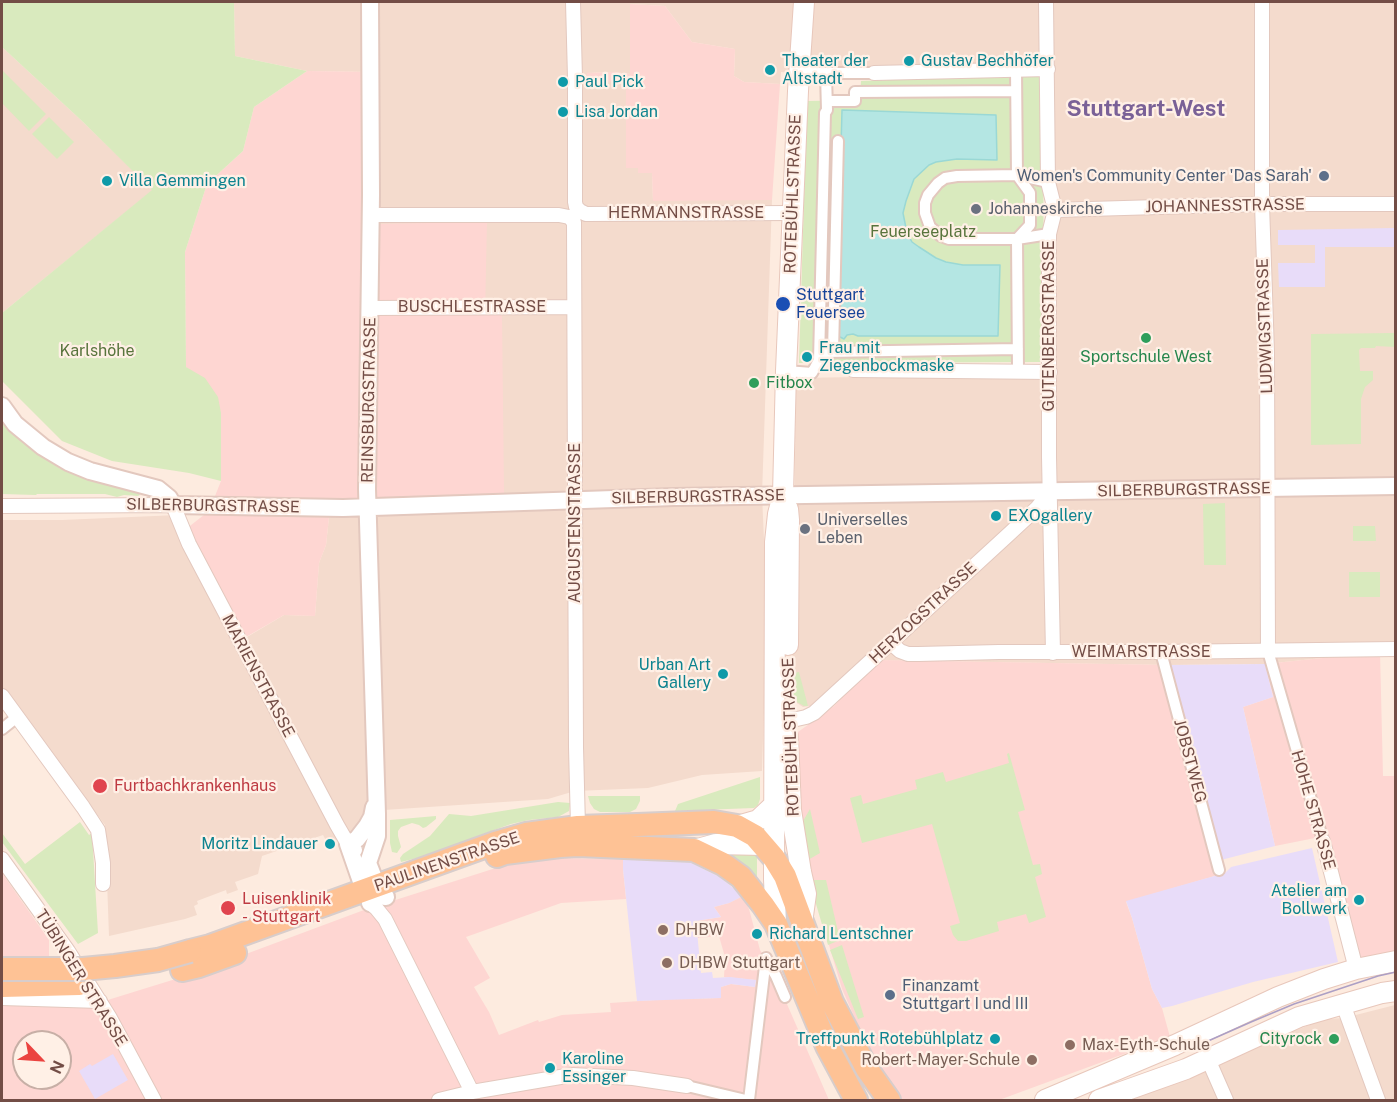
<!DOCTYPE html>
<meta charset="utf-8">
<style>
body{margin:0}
#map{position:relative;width:1397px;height:1102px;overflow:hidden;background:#fdebdf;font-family:"Public Sans",sans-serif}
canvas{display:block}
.frame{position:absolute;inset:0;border:3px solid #734d46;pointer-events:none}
.north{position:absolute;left:12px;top:1030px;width:60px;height:60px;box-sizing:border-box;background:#fff0e6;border:2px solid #c7afa6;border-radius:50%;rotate:115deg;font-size:16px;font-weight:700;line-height:24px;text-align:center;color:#734d46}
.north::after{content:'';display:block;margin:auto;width:21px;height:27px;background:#eb4340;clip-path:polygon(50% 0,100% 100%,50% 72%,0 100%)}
</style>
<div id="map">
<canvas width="1397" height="1102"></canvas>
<div class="frame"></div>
<div class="north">N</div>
</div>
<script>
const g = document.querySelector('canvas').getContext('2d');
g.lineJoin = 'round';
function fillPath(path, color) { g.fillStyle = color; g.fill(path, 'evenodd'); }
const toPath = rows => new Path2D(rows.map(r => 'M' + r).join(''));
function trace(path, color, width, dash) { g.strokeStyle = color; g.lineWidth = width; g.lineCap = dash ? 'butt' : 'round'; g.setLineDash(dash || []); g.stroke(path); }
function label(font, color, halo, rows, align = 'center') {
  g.font = font + ' "Public Sans",sans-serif'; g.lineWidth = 4.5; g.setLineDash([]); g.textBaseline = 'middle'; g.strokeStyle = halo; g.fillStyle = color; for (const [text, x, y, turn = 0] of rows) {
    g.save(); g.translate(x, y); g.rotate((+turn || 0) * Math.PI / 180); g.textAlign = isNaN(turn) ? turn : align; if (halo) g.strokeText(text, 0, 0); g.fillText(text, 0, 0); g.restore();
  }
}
const residential = toPath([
 [234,2,1395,2,1395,651,1380,652,1265,664,1169,665,865,660,817,705,803,707,794,701,792,694,796,378,1050,374,1049,67,799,73,781,72,780,84,744,82,734,76,735,49,692,42,665,6,631,4,630,74,614,72,587,73,609,81,626,82,626,167,638,168,639,173,652,173,653,200,772,200,762,495,767,607,762,771,702,775,648,788,575,791,548,799,384,810,375,820,328,844,323,835,262,856,258,874,235,882,238,890,227,894,226,890,197,901,198,904,194,906,197,915,185,919,109,936,105,825,2,687,2,520,62,520,178,515,247,637,284,615,315,616,319,563,326,545,330,508,374,224,375,72,307,71,235,56],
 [2,47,82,121,153,190,2,313],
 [1395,1005,1395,1100,1123,1100,1324,1019,1344,1018]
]);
const commercial = toPath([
 [630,4,665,6,692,42,735,49,734,76,744,82,780,84,772,200,653,201,652,173,638,173,638,168,626,168,626,82,587,81,587,73,614,72,630,74],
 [307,71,375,72,374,224,487,222,485,313,502,314,504,494,368,507,330,508,326,545,319,563,315,616,284,615,246,637,186,529,209,511,221,481,221,413,186,367,185,252,207,184,243,151,254,107],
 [1380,652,1383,776,1395,776,1395,959,1359,966,1325,836,1275,846,1243,707,1273,697,1265,664],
 [879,660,1169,665,1225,873,1126,902,1132,918,1152,989,1162,1008,1170,1037,999,1100,901,1100,867,1046,842,989,805,864,795,748,798,732,834,706],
 [557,858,623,859,623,869,626,899,561,903,466,937,490,978,474,987,489,1012,499,1035,538,1020,539,1022,562,1015,611,1012,610,1003,670,999,721,998,721,987,731,984,755,987,756,980,724,977,725,957,719,936,698,938,696,921,721,917,714,907,729,903,743,896,749,909,760,950,772,970,829,1100,2,1100,2,1000,98,1003,195,973,364,910,521,860],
 [24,1042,60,1042,60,1078,24,1078],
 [2,873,49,940,49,959,2,958]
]);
const education = toPath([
 [1394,228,1395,230,1395,249,1395,247,1325,247,1325,287,1279,287,1278,263,1315,263,1315,245,1278,245,1278,230],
 [1265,664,1273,697,1243,707,1275,846,1221,860,1169,665],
 [1312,848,1338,962,1253,982,1172,1006,1162,1008,1152,989,1132,918,1126,901,1225,873,1231,867],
 [623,859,674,859,690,862,720,877,743,896,729,903,714,907,721,917,696,921,701,973,712,972,713,978,730,977,756,980,755,987,731,984,721,987,721,998,637,1001,623,869],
 [113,1054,128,1080,95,1099,79,1071,90,1064,92,1066]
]);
const green = toPath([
 [2,2,234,2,235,56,307,71,254,107,243,151,207,184,185,252,186,367,205,378,218,397,221,413,221,481,189,473,112,461,62,441,2,381,2,313,152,190,82,121,2,47],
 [2,70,46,114,29,131,2,103],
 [1043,75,1044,362,799,363,807,101,860,100,861,81],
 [49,117,74,142,57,159,32,134],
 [1395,333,1395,347,1376,346,1375,348,1361,348,1359,350,1360,371,1373,371,1373,380,1365,387,1361,399,1361,444,1311,445,1311,334],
 [2,422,27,446,59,468,85,479,140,494,139,496,124,495,117,497,105,494,37,494,36,495,2,494],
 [1225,503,1226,565,1204,565,1203,504],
 [1375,526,1376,541,1353,541,1353,526],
 [1349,572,1380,572,1380,597,1349,597],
 [799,672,808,706,804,706,795,701,793,694,794,673],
 [1009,753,1025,810,1018,812,1033,865,1040,864,1042,874,1035,877,1046,917,1029,923,1026,914,997,922,999,931,966,941,958,941,953,935,950,926,960,923,932,824,862,843,850,798,861,795,863,804,917,789,915,780,943,772,946,782,1009,763,1007,754],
 [760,777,760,799,758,805,754,808,675,811,678,804],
 [588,796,640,796,640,801,636,809,630,812,600,812,594,809,590,803],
 [558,802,570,803,569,811,558,817,529,820,511,824,472,838,429,855,401,862,400,858,403,854,430,836,449,814,471,816],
 [810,809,820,853,808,860,799,828],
 [436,816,436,819,426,827,423,828,419,825,412,823,401,827,398,831,398,836,401,847,397,853,392,852,390,843,390,820],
 [80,822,89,835,92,833,98,933,78,944,2,842,2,833,25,864],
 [717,851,757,851,757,879],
 [809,880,826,880,840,940,828,945],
 [842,945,864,1017,858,1019,830,950]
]);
const water = toPath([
 [842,110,996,115,997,160,957,159,936,162,929,165,914,179,906,201,903,213,907,233,912,242,919,247,936,258,946,262,963,265,1000,265,998,336,858,336,853,334,847,335,844,339,836,335,842,110]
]);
const pedestrian = toPath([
 [799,66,809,67,815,73,874,73],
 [1016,70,1017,175,1030,193,1030,225,1017,239,1018,371],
 [827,101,855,101,855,92,1016,91],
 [1048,182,1017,175,957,176,945,178,938,183,928,195,925,203,925,213,930,227,941,236,949,239,1017,239,1049,234],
 [825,352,1018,349],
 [833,352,838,141],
 [786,371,812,373,819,360,825,113,827,110,826,74],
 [1268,651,1323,841],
 [1161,652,1219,870],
 [2,729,17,717],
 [766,959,776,976,785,997],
 [687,1086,746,1100],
 [749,1100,766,958]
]);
const minor = toPath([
 [573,2,575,78,575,202,576,207,580,211,586,214,793,213],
 [1046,2,1048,182,1055,210,1049,234,1049,457,1053,653],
 [1262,2,1262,204,1267,353,1268,651],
 [874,73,1048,69],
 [1055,210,1262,204,1396,204],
 [370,215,559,215,569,217,574,222,576,747,578,827],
 [370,308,574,307],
 [853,370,1050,372],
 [2,506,173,505,189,544,337,825,348,844,355,850],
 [891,643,900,651,908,654,918,654,999,652,1161,652,1396,649],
 [2,696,83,807,98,830,103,863,103,884],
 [788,718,797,719,806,717,814,713,1009,534,1037,508,1050,492],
 [1323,841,1356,969],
 [2,859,68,951,110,1018,154,1100],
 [370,903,376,908,385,919,472,1092],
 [2,998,100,1001],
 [1343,1004,1378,1100],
 [1208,1059,1226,1100],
 [439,1100,472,1092,572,1075,633,1078,687,1086]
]);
const tertiary = toPath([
 [2,406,15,424,43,447,68,462,90,471,158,489,169,498,173,505,343,508,674,497,1396,486],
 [374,807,372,817,367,826,357,839,348,844,364,890,378,896,386,897],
 [370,903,375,894,377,886,368,863,377,836,377,814,367,489,371,195,370,2]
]);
const secondary = toPath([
 [788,509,789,520,788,645],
 [788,737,791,810,801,872,806,894,802,923],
 [737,826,758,820,775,804],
 [694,850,716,844,763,845,771,840],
 [776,924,774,879,775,542,778,514,783,495,786,371,798,91,804,2],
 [1045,1100,1175,1045,1278,997,1324,979,1356,969,1396,961],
 [1099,1100,1186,1069,1299,1017,1382,993,1396,991]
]);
const primary = toPath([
 [497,856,505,853,560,846,578,845,694,850,723,864,741,877,763,905,776,924,827,1046,856,1100],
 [190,951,210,946,495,843,526,834,578,827,637,825,714,822,737,826,755,836,774,858,785,876,832,1002,867,1069,889,1100],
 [182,970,199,966,235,953],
 [2,986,79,984]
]);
const tram = toPath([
 [1199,1045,1251,1022,1294,1004,1378,976,1396,972]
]);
const primaryBridge = toPath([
 [2,969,83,969,115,966,158,960,190,951]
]);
const markers = [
 [909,61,6,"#0f9aa8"],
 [770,70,6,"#0f9aa8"],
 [563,82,6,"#0f9aa8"],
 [563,112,6,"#0f9aa8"],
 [1324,176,6,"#5c6f8a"],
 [107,181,6,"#0f9aa8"],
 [976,209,6,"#6b7280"],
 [783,304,8,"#1a4fb4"],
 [1146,338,6,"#2e9e5b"],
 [807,357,6,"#0f9aa8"],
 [754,383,6,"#2e9e5b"],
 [996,516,6,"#0f9aa8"],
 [805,529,6,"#6b7280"],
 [723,674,6,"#0f9aa8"],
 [100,786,8,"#e0444e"],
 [330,844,6,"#0f9aa8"],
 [1359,900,6,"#0f9aa8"],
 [228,908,8,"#e0444e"],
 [663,930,6,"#8d6e63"],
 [757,934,6,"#0f9aa8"],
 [667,963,6,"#8d6e63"],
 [890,995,6,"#5c6f8a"],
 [995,1039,6,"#0f9aa8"],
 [1334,1039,6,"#2e9e5b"],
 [1070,1045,6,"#8d6e63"],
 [1032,1060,6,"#8d6e63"],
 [550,1068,6,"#0f9aa8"]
];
const cultureNames = [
 ["Theater der",782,61],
 ["Altstadt",782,79],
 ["Gustav Bechhöfer",921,61],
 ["Paul Pick",575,82],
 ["Lisa Jordan",575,112],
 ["Villa Gemmingen",119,181],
 ["Frau mit",819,348],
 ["Ziegenbockmaske",819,366],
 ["EXOgallery",1008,516],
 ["Urban Art",711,665,"right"],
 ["Gallery",711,683,"right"],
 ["Moritz Lindauer",318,844,"right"],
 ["Atelier am",1347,891,"right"],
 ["Bollwerk",1347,909,"right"],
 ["Richard Lentschner",769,934],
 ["Treffpunkt Rotebühlplatz",983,1039,"right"],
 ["Karoline",562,1059],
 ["Essinger",562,1077]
];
const serviceNames = [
 ["Women's Community Center 'Das Sarah'",1312,176],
 ["Finanzamt",902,986,"left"],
 ["Stuttgart I und III",902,1004,"left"]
];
const streetNames = [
 ["ROTEBÜHLSTRASSE",793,194,-88],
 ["JOHANNESSTRASSE",1225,206,-1],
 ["HERMANNSTRASSE",686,213],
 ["BUSCHLESTRASSE",472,307],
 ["GUTENBERGSTRASSE",1049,326,-90],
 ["LUDWIGSTRASSE",1265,326,-92],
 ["REINSBURGSTRASSE",369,400,-89],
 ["SILBERBURGSTRASSE",1184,490,-1],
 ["SILBERBURGSTRASSE",698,497,-1],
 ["SILBERBURGSTRASSE",213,506,1],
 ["AUGUSTENSTRASSE",575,523,-90],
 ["HERZOGSTRASSE",923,613,-43],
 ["WEIMARSTRASSE",1141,652],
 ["MARIENSTRASSE",258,676,62],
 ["ROTEBÜHLSTRASSE",791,737,-92],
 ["JOBSTWEG",1190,761,75],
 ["HOHE STRASSE",1313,810,74],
 ["PAULINENSTRASSE",447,862,-19],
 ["TÜBINGER STRASSE",81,978,58]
];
const worshipNames = [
 ["Johanneskirche",988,209],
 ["Universelles",817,520],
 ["Leben",817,538]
];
const parkNames = [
 ["Feuerseeplatz",923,232],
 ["Karlshöhe",97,351]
];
const transitNames = [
 ["Stuttgart",796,295],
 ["Feuersee",796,313]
];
const leisureNames = [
 ["Sportschule West",1146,357],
 ["Fitbox",766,383,"left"],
 ["Cityrock",1322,1039,"right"]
];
const healthNames = [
 ["Furtbachkrankenhaus",114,786],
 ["Luisenklinik",242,899],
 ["- Stuttgart",242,917]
];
const educationNames = [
 ["DHBW",675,930],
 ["DHBW Stuttgart",679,963],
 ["Max-Eyth-Schule",1082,1045],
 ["Robert-Mayer-Schule",1020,1060,"right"]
];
const districtNames = [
 ["Stuttgart-West",1146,109]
];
fillPath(residential, '#f4dbcd');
fillPath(commercial, '#fed6d2');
fillPath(education, '#e8dcf9');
fillPath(green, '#d9eabe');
fillPath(water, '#b4e6e3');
trace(water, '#9ad8d5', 1.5);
trace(pedestrian, '#e3c8be', 14);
trace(minor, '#e3c8be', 16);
trace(tertiary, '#e3c8be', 20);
trace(secondary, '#e8c7bb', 22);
trace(primary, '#d8cdcb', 26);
trace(pedestrian, '#fff', 10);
trace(minor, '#fff', 14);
trace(tertiary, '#fff', 16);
trace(secondary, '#fff', 20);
trace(primary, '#fec295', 22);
trace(tram, '#ac9fc5', 1.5);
trace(primaryBridge, '#d8cdcb', 26, []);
trace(primaryBridge, '#fec295', 22);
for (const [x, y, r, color] of markers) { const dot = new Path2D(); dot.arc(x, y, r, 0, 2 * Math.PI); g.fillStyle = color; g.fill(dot); trace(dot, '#fff0e6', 2); }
label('16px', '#0d838f', '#fff0e6', cultureNames, 'left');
label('16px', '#4e5e75', '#fff0e6', serviceNames, 'right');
label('16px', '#734d46', '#fff0e6', streetNames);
label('16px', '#5b616d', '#fff0e6', worshipNames, 'left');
label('16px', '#58743c', '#fff0e6', parkNames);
label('16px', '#164399', '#fff0e6', transitNames, 'left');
label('16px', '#27864d', '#fff0e6', leisureNames);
label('16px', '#be3a42', '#fff0e6', healthNames, 'left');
label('16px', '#785e54', '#fff0e6', educationNames, 'left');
label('bold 22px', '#7a6197', '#fff0e6', districtNames);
</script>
